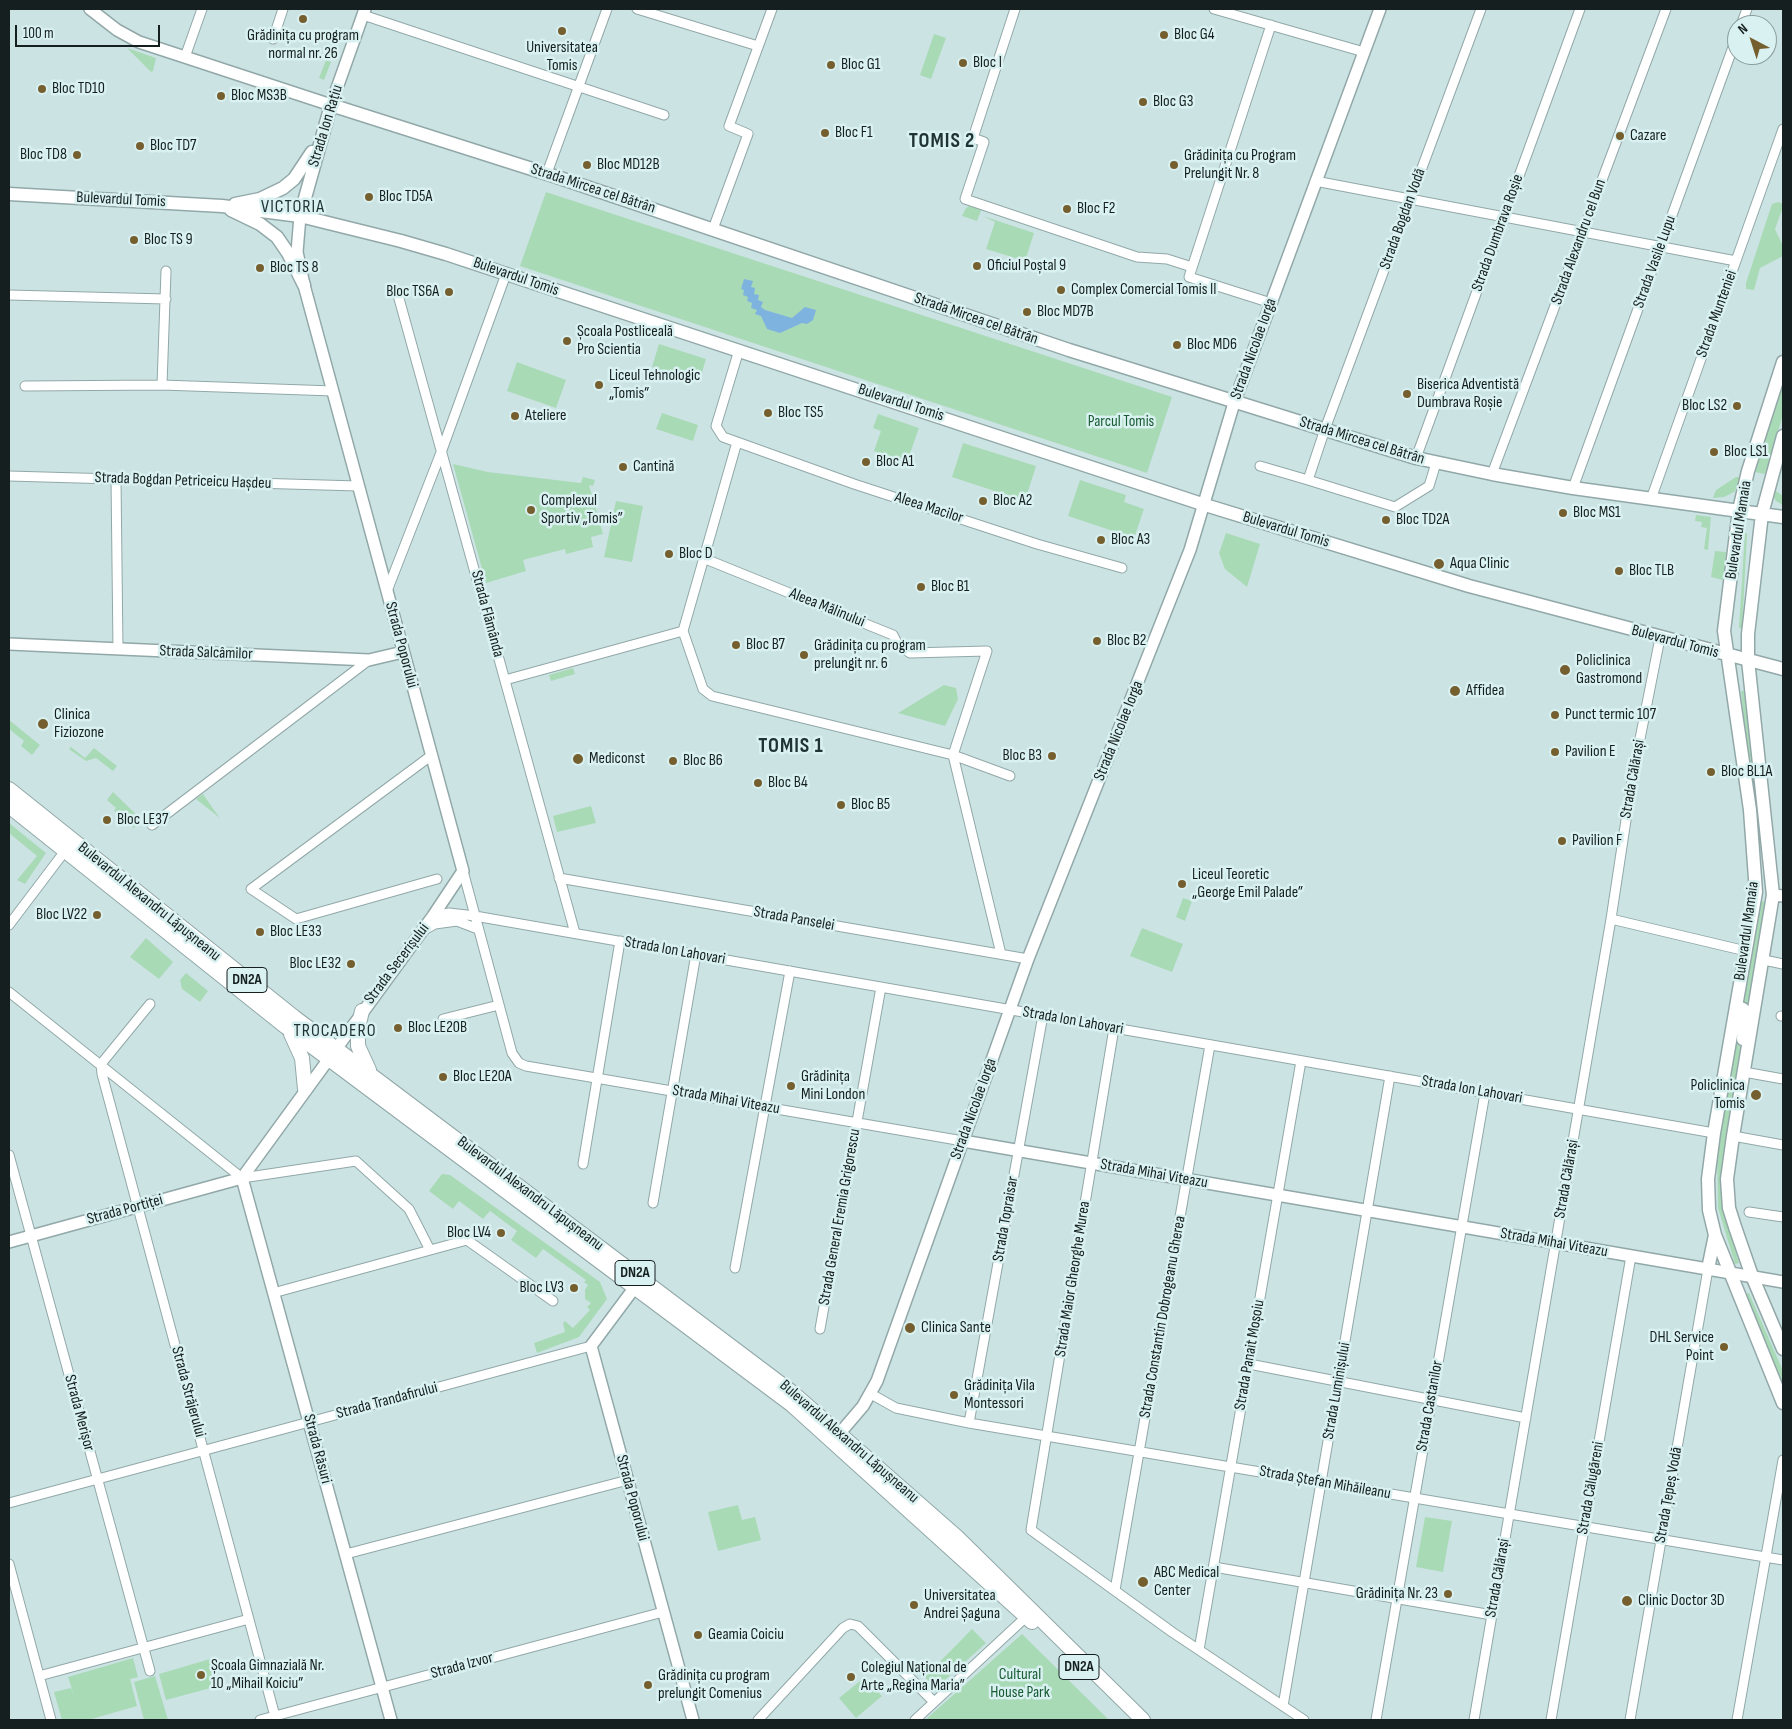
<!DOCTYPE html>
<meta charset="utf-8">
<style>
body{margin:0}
#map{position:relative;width:1792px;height:1729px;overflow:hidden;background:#cce3e4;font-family:"Sofia Sans Condensed",sans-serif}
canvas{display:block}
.frame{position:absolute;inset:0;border:10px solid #161f1f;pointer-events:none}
.north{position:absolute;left:1727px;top:15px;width:50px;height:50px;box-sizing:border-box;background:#d9f1f1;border:1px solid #8b9d9d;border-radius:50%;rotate:320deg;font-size:14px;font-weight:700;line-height:20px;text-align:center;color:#161f1f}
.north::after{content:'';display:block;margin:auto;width:18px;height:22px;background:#765f2f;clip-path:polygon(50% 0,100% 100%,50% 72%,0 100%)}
.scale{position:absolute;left:15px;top:25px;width:145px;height:22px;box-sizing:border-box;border:2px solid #161f1f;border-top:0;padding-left:6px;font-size:15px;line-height:18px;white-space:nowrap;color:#161f1f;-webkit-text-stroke:4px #d9f1f1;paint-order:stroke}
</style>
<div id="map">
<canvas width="1792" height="1729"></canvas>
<div class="frame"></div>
<div class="north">N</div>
<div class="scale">100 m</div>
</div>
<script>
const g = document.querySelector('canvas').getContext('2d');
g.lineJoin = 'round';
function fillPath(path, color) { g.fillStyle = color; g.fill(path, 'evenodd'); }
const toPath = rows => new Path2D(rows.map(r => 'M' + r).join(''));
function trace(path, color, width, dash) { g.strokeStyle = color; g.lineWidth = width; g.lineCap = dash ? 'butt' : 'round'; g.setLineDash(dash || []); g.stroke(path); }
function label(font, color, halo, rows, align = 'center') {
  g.font = font + ' "Sofia Sans Condensed",sans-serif'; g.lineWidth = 5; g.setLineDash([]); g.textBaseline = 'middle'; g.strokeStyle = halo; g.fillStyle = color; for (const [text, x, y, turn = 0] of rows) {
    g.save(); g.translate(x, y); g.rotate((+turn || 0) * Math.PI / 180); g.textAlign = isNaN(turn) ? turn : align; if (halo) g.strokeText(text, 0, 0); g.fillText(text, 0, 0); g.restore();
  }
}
const green = toPath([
 [934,34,946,38,931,79,920,75],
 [127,48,156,58,153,71,151,72],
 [326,60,331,62,324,80,319,78],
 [546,192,1172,397,1147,473,520,266],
 [1778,202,1783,204,1783,207,1775,229,1783,246,1783,256,1760,268,1754,290,1746,289,1746,283,1772,204],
 [971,205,982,208,977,221,962,216,966,208],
 [983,216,1034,233,1025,261,986,249,995,222],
 [659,344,706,359,699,382,652,367],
 [517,362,566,380,556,408,507,391],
 [1783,382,1783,415,1765,474,1755,472],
 [662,413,698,425,693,441,656,429],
 [878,414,919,428,907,462,874,451,881,431,873,428],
 [963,443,1036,466,1025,501,952,477],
 [453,464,488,472,581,483,583,477,595,480,593,486,589,485,603,534,591,537,593,547,566,554,565,549,523,560,526,571,486,583],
 [1736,477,1740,477,1738,486,1734,492,1724,497,1713,498,1716,490],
 [1080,480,1126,495,1124,502,1144,509,1134,538,1068,516],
 [1773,489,1783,496,1783,505,1776,501,1772,494],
 [616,501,643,506,632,562,604,557],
 [1696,515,1711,517,1708,550,1704,549,1707,528,1701,527,1702,522,1695,521],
 [1745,532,1747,534,1742,629,1739,628],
 [1226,533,1260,544,1247,587,1225,569,1219,553],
 [1715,551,1726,552,1723,580,1711,577],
 [573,668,575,674,551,681,549,675],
 [944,685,956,688,958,699,945,726,898,713],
 [1741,691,1744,691,1765,868,1749,768],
 [9,720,40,745,32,755,21,746,24,741,9,729],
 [87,728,103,732,97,740,84,730],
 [71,747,85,758,94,748,117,766,113,771,96,758,86,761,69,749],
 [113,792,141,819,134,828,114,811,116,808,107,800],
 [203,794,214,810,220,818,196,799],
 [591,806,596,823,557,832,553,816],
 [9,823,46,853,25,884,17,880,37,856,9,833],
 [1183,898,1192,901,1185,921,1176,917],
 [1760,900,1768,903,1750,1005,1742,1003],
 [1142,928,1183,944,1172,972,1130,956],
 [146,938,173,962,159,979,130,957],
 [186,973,208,991,200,1002,182,989,180,980],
 [1741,1011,1739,1077,1723,1206,1739,1263,1735,1264,1718,1208,1717,1155],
 [442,1174,450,1175,600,1282,607,1299,579,1337,537,1353,534,1343,565,1332,563,1323,565,1321,573,1328,590,1310,587,1307,591,1303,585,1299,585,1290,588,1285,584,1282,586,1280,543,1249,536,1258,511,1240,517,1231,490,1211,483,1219,459,1201,453,1209,429,1191],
 [1749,1293,1783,1371,1783,1387,1745,1294],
 [738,1505,742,1520,755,1517,761,1540,718,1551,708,1512],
 [1425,1517,1452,1521,1443,1572,1416,1567],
 [972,1629,986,1643,935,1689,925,1677],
 [1022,1634,1109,1720,925,1720],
 [133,1658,138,1677,130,1679,137,1706,88,1720,62,1720,54,1692,71,1688,74,1695,68,1677],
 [210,1659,218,1686,166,1700,159,1674],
 [155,1676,168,1720,144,1720,134,1682],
 [860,1681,870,1693,875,1689,882,1696,856,1718,839,1698]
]);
const water = toPath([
 [744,279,753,281,751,287,755,288,754,294,759,295,758,300,763,302,761,307,765,310,792,318,805,307,816,310,813,320,807,324,802,323,780,333,767,329,761,316,755,314,757,310,751,308,752,303,747,301,748,297,743,295,744,290,741,289]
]);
const minor = toPath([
 [637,9,758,46],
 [1015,9,973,138,984,142,965,199,1137,257,1167,259,1192,267],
 [1214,9,1364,52],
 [363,15,664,115],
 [1271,25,1189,277,1271,303],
 [1741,25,1747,9],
 [273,39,283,9],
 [185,57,202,9],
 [547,173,607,9],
 [1315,181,1736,261],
 [713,229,748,134,729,126,772,9],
 [9,295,166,299],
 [398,295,575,933],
 [739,350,716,426,723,437,854,484,1037,544,1122,568],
 [162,385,166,271],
 [25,386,162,385,333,391],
 [737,442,683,631,703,689,712,696,953,755,1010,776],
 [1416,458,1580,9],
 [1436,463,1429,486,1395,507,1308,480,1325,429,1481,9],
 [1260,466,1308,480],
 [1492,474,1666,9],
 [9,476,358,486],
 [116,479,118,649],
 [1573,488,1737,36],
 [1651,499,1783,129],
 [703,558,893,635,898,645,910,653,987,651,953,755],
 [387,591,442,450,506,274],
 [505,680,683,631],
 [432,755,251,889,296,919,437,879],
 [953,755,1001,954],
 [152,825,369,660],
 [463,871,512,1053,519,1063,526,1066,963,1141],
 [559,878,1028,959],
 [433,916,449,913,475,916,1714,1133],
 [1611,919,1746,951],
 [9,925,65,851],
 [424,930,435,924,457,921,478,929],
 [1764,960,1783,964],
 [9,992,242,1178,356,1161,409,1209,430,1250],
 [150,1004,101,1064,102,1074,276,1720],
 [1781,1016,1783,1016],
 [443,1019,499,1005],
 [1114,1028,1031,1530,1172,1632,1304,1720],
 [1744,1072,1783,1079],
 [1733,1136,1783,1145],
 [9,1155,150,1671],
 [583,1164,620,941],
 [653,1203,696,954],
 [1749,1212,1783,1217],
 [735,1268,790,971],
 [273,1293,467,1240,553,1301],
 [820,1329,881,987],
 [1249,1364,1526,1418],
 [871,1394,896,1408,969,1423,1783,1560],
 [969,1423,1043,1015],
 [9,1503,591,1346],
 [346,1554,628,1480],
 [9,1564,51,1720],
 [1214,1567,1492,1615],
 [1115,1590,1210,1045],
 [1199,1650,1301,1061],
 [39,1676,249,1619],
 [1283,1706,1390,1076],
 [260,1720,663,1612],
 [758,1720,843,1628,850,1624,858,1626,934,1702],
 [915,1720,1026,1617],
 [1376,1720,1485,1093],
 [1474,1720,1611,919,1633,774,1660,638],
 [1551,1720,1631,1256],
 [1630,1720,1708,1269],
 [1737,1720,1783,1460]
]);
const tertiary = toPath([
 [90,9,117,30,139,42,331,105,365,9],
 [9,644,369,660,403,652],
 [1773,895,1783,896],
 [963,1141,1783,1282],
 [242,1178,433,916,463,871,304,285,297,252,300,216],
 [242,1178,391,1720],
 [9,1242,242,1178],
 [635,1287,591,1346,693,1720],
 [834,1440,863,1406,877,1381,1028,959,1190,550,1234,403,1380,9]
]);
const secondary = toPath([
 [9,194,222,206,300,216,401,241,446,254,1202,504,1469,586,1783,669],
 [235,204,260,199,283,188,294,179,312,152],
 [231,210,260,224,277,237,288,253,304,285],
 [300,216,331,105,557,177,1069,350,1416,458,1492,474,1573,488,1783,517],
 [1783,362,1748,471,1739,510,1724,631,1750,810,1756,892,1714,1133,1708,1179,1709,1210,1715,1235,1783,1403],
 [1783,436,1762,514,1748,634,1748,660,1773,895,1733,1136,1727,1179,1729,1208,1735,1227,1752,1276,1783,1349],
 [1736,1006,1743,1009,1745,1013,1743,1039],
 [1708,1269,1715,1235]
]);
const primary = toPath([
 [9,789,294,1017,793,1393,957,1537,1143,1720],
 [9,806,286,1027,792,1405,1032,1622],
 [362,1011,358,1028,358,1046,369,1070],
 [291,1034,302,1058,305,1089]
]);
const markers = [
 [303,19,5,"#765f2f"],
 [562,31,5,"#765f2f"],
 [1164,35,5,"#765f2f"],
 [963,63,5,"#765f2f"],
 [831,65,5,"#765f2f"],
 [42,89,5,"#765f2f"],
 [221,96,5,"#765f2f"],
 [1143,102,5,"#765f2f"],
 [825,133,5,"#765f2f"],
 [1620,136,5,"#765f2f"],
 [140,146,5,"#765f2f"],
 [77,155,5,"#765f2f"],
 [587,165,5,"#765f2f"],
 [1174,165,5,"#765f2f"],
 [369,197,5,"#765f2f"],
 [1067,209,5,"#765f2f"],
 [134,240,5,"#765f2f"],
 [977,266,5,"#765f2f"],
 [260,268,5,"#765f2f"],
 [1061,290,5,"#765f2f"],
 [449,292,5,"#765f2f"],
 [1027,312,5,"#765f2f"],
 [567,341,5,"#765f2f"],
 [1177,345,5,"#765f2f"],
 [599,385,5,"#765f2f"],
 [1407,394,5,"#765f2f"],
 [1737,406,5,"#765f2f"],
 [768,413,5,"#765f2f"],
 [515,416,5,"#765f2f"],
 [1714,452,5,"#765f2f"],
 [866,462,5,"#765f2f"],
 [623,467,5,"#765f2f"],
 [983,501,5,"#765f2f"],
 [531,510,5,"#765f2f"],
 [1563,513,5,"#765f2f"],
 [1386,520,5,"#765f2f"],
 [1101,540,5,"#765f2f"],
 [669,554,5,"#765f2f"],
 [1439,564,6,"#765f2f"],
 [1619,571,5,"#765f2f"],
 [921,587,5,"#765f2f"],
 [1097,641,5,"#765f2f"],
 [736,645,5,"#765f2f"],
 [804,655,5,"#765f2f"],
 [1565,670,6,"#765f2f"],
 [1455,691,6,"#765f2f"],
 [1555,715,5,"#765f2f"],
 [43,724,6,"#765f2f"],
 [1555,752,5,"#765f2f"],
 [1052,756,5,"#765f2f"],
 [578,759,6,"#765f2f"],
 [673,761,5,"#765f2f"],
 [1711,772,5,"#765f2f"],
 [758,783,5,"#765f2f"],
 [841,805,5,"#765f2f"],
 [107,820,5,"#765f2f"],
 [1562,841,5,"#765f2f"],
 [1182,884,5,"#765f2f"],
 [97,915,5,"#765f2f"],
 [260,932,5,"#765f2f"],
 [351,964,5,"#765f2f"],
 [398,1028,5,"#765f2f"],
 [443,1077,5,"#765f2f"],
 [791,1086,5,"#765f2f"],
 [1756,1095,6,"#765f2f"],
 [501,1233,5,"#765f2f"],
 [574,1288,5,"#765f2f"],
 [910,1328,6,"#765f2f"],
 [1724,1347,5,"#765f2f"],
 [954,1395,5,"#765f2f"],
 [1143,1582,6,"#765f2f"],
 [1448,1594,5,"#765f2f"],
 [1627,1601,6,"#765f2f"],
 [914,1605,5,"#765f2f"],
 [698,1635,5,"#765f2f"],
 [201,1675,5,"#765f2f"],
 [851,1677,5,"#765f2f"],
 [648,1685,5,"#765f2f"]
];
const shields = [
 [247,980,40],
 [635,1273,40],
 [1079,1667,40]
];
const shieldNames = [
 ["DN2A",247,980],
 ["DN2A",635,1273],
 ["DN2A",1079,1667]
];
const poiNames = [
 ["Bloc G4",1174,35],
 ["Grădinița cu program",303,36,"center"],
 ["normal nr. 26",303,54,"center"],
 ["Universitatea",562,48,"center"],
 ["Tomis",562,66,"center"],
 ["Bloc I",973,63],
 ["Bloc G1",841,65],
 ["Bloc TD10",52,89],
 ["Bloc MS3B",231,96],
 ["Bloc G3",1153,102],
 ["Bloc F1",835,133],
 ["Cazare",1630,136],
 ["Bloc TD7",150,146],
 ["Bloc TD8",67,155,"right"],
 ["Grădinița cu Program",1184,156],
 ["Prelungit Nr. 8",1184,174],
 ["Bloc MD12B",597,165],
 ["Bloc TD5A",379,197],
 ["Bloc F2",1077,209],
 ["Bloc TS 9",144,240],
 ["Oficiul Poștal 9",987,266],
 ["Bloc TS 8",270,268],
 ["Complex Comercial Tomis II",1071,290],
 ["Bloc TS6A",439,292,"right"],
 ["Bloc MD7B",1037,312],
 ["Școala Postliceală",577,332],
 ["Pro Scientia",577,350],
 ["Bloc MD6",1187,345],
 ["Liceul Tehnologic",609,376],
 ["„Tomis”",609,394],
 ["Biserica Adventistă",1417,385],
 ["Dumbrava Roșie",1417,403],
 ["Bloc LS2",1727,406,"right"],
 ["Bloc TS5",778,413],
 ["Ateliere",525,416],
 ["Bloc LS1",1724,452],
 ["Bloc A1",876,462],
 ["Cantină",633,467],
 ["Complexul",541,501],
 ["Sportiv „Tomis”",541,519],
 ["Bloc A2",993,501],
 ["Bloc MS1",1573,513],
 ["Bloc TD2A",1396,520],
 ["Bloc A3",1111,540],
 ["Bloc D",679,554],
 ["Aqua Clinic",1450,564],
 ["Bloc TLB",1629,571],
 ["Bloc B1",931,587],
 ["Bloc B2",1107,641],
 ["Bloc B7",746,645],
 ["Grădinița cu program",814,646],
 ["prelungit nr. 6",814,664],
 ["Policlinica",1576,661],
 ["Gastromond",1576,679],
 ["Affidea",1466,691],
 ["Clinica",54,715],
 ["Fiziozone",54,733],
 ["Punct termic 107",1565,715],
 ["Pavilion E",1565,752],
 ["Bloc B3",1042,756,"right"],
 ["Mediconst",589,759],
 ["Bloc B6",683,761],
 ["Bloc BL1A",1721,772],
 ["Bloc B4",768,783],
 ["Bloc B5",851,805],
 ["Bloc LE37",117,820],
 ["Pavilion F",1572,841],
 ["Liceul Teoretic",1192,875],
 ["„George Emil Palade”",1192,893],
 ["Bloc LV22",87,915,"right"],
 ["Bloc LE33",270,932],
 ["Bloc LE32",341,964,"right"],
 ["Bloc LE20B",408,1028],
 ["Bloc LE20A",453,1077],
 ["Grădinița",801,1077],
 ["Mini London",801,1095],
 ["Policlinica",1745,1086,"right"],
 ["Tomis",1745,1104,"right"],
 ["Bloc LV4",491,1233,"right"],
 ["Bloc LV3",564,1288,"right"],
 ["Clinica Sante",921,1328],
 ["DHL Service",1714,1338,"right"],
 ["Point",1714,1356,"right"],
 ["Grădinița Vila",964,1386],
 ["Montessori",964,1404],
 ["ABC Medical",1154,1573],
 ["Center",1154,1591],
 ["Grădinița Nr. 23",1438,1594,"right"],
 ["Universitatea",924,1596],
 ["Andrei Șaguna",924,1614],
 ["Clinic Doctor 3D",1638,1601],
 ["Geamia Coiciu",708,1635],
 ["Școala Gimnazială Nr.",211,1666],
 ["10 „Mihail Koiciu”",211,1684],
 ["Colegiul Național de",861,1668],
 ["Arte „Regina Maria”",861,1686],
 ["Grădinița cu program",658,1676],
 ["prelungit Comenius",658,1694]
];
const streetNames = [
 ["Strada Ion Rațiu",326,126,-73],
 ["Strada Mircea cel Bătrân",593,189,18],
 ["Bulevardul Tomis",121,200,3],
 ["Strada Bogdan Vodă",1403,219,-70],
 ["Strada Dumbrava Roșie",1498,233,-70],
 ["Strada Alexandru cel Bun",1579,242,-70],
 ["Strada Vasile Lupu",1655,262,-70],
 ["Bulevardul Tomis",516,277,19],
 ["Strada Munteniei",1717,314,-70],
 ["Strada Mircea cel Bătrân",976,319,19],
 ["Strada Nicolae Iorga",1254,349,-70],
 ["Bulevardul Tomis",901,403,18],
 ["Strada Mircea cel Bătrân",1362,441,17],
 ["Strada Bogdan Petriceicu Hașdeu",183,481,2],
 ["Aleea Macilor",929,508,18],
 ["Bulevardul Tomis",1286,530,17],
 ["Bulevardul Mamaia",1739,530,-81],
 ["Aleea Mălinului",827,608,22],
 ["Strada Flămânda",487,614,75],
 ["Bulevardul Tomis",1675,642,15],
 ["Strada Poporului",401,645,75],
 ["Strada Salcâmilor",206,653,2],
 ["Strada Nicolae Iorga",1119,731,-68],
 ["Strada Călărași",1633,779,-80],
 ["Bulevardul Alexandru Lăpușneanu",149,902,39],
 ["Strada Panselei",794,919,10],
 ["Bulevardul Mamaia",1747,931,-82],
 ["Strada Ion Lahovari",675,951,10],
 ["Strada Secerișului",397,964,-53],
 ["Strada Ion Lahovari",1073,1021,10],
 ["Strada Ion Lahovari",1472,1090,10],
 ["Strada Mihai Viteazu",726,1100,10],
 ["Strada Nicolae Iorga",974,1109,-70],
 ["Strada Mihai Viteazu",1154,1174,10],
 ["Strada Călărași",1567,1179,-80],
 ["Bulevardul Alexandru Lăpușneanu",530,1194,37],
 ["Strada Portiței",125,1210,-15],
 ["Strada General Eremia Grigorescu",840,1217,-80],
 ["Strada Topraisar",1006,1219,-80],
 ["Strada Mihai Viteazu",1554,1243,10],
 ["Strada Maior Gheorghe Murea",1073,1279,-81],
 ["Strada Constantin Dobrogeanu Gherea",1163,1317,-80],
 ["Strada Panait Moșoiu",1250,1355,-80],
 ["Strada Luminișului",1337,1391,-80],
 ["Strada Străjerului",188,1392,75],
 ["Strada Trandafirului",387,1401,-15],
 ["Strada Castanilor",1430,1406,-80],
 ["Strada Merișor",79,1413,75],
 ["Bulevardul Alexandru Lăpușneanu",849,1442,41],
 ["Strada Răsuri",317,1449,75],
 ["Strada Ștefan Mihăileanu",1325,1483,10],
 ["Strada Călugăreni",1591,1488,-80],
 ["Strada Țepeș Vodă",1669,1495,-80],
 ["Strada Poporului",632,1498,75],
 ["Strada Călărași",1498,1578,-80],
 ["Strada Izvor",462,1666,-15]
];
const parkNames = [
 ["Parcul Tomis",1121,422],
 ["Cultural",1020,1675],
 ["House Park",1020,1693]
];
const neighbourhoodNames = [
 ["VICTORIA",293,207],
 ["TROCADERO",335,1031]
];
const districtNames = [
 ["TOMIS 2",942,142],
 ["TOMIS 1",791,747]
];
fillPath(green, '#a9dab6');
fillPath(water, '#7eb3e0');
trace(minor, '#92a8a8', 11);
trace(tertiary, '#92a8a8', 14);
trace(secondary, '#92a8a8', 15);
trace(primary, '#92a8a8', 16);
trace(minor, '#fff', 9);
trace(tertiary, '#fff', 11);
trace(secondary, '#fff', 12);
trace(primary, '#fff', 14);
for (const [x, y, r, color] of markers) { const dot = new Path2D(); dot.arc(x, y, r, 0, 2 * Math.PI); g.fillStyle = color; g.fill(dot); trace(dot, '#d9f1f1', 2); }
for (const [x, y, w] of shields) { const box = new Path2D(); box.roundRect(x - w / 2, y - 12.5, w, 25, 4); g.fillStyle = '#d9f1f1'; g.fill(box); trace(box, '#161f1f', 1); }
label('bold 15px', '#161f1f', null, shieldNames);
label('16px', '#161f1f', '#d9f1f1', poiNames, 'left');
label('16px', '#161f1f', '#d9f1f1', streetNames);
label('16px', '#195b33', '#d9f1f1', parkNames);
g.letterSpacing = '1px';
label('18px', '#213435', '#d9f1f1', neighbourhoodNames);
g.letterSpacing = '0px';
g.letterSpacing = '1px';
label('bold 21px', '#213435', '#d9f1f1', districtNames);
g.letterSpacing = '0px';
</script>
